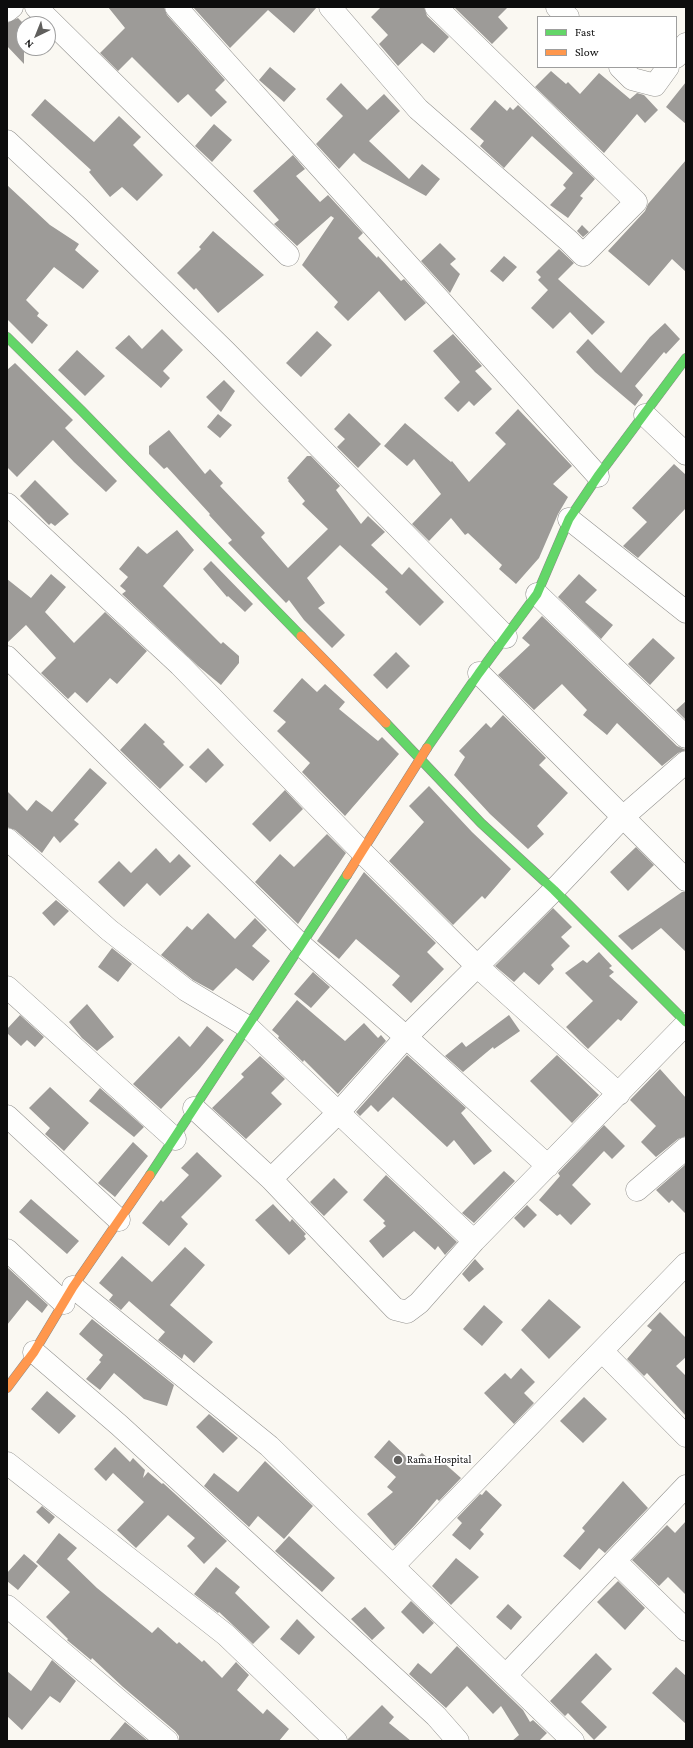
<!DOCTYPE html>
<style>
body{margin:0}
#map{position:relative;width:693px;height:1748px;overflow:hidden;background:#faf8f2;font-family:"Crimson Pro",serif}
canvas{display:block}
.frame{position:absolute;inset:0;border:8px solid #0d0d0d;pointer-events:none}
.legend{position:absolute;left:537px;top:16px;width:140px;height:52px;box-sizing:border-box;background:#fff;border:1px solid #9e9e9e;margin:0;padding:5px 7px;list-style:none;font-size:12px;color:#0d0d0d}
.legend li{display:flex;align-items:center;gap:8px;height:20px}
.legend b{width:20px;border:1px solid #9e9e9e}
.north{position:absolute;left:16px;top:16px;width:40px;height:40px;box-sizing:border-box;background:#fff;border:1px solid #9e9e9e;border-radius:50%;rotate:223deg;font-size:11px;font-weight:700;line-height:16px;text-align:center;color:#0d0d0d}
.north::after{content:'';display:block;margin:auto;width:14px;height:18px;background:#605f5d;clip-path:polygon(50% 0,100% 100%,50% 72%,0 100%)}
</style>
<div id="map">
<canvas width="693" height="1748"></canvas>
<div class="frame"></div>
<ul class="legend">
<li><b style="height:5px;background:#63d668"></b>Fast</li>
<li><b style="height:5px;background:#ff974d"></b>Slow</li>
</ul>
<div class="north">N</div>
</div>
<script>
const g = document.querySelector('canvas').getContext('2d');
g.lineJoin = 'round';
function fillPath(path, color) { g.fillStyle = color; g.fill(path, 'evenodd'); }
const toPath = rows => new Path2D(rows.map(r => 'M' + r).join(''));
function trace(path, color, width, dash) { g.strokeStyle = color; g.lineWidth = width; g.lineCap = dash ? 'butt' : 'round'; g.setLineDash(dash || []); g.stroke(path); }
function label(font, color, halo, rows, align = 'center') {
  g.font = font + ' "Crimson Pro",serif'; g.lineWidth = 4; g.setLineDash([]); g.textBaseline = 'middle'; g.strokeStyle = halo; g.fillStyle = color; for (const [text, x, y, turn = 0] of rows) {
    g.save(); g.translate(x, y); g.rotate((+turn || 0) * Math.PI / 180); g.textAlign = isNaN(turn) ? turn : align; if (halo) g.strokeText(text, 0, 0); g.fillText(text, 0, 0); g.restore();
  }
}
const building = toPath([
 [108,7,164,7,167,15,225,80,215,90,227,102,211,117,188,94,178,103,132,57,118,71,100,53,125,28],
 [193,7,317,7,294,33,268,10,230,48],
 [381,7,424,7,427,16,449,37,434,53,422,43,398,66,379,44,388,35,371,17],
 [454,7,508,7,498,17,508,28,492,44],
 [18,18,24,24,24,64,7,46,7,23],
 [270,67,296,89,284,102,259,80],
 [551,71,566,84,568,82,580,94,599,73,630,99,637,93,644,95,658,110,645,123,637,114,604,153,535,87],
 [686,82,686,124,666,107],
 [341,83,367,110,384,94,400,111,369,141,409,179,422,164,440,179,426,196,362,161,354,153,339,169,316,144,343,116,326,99],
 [45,99,94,142,119,116,141,137,133,145,163,175,137,201,122,187,110,197,89,172,91,170,31,115],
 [495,100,507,111,510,107,513,110,518,105,595,179,580,196,583,198,568,218,550,205,566,188,563,185,573,173,532,136,504,168,480,146,484,141,470,129],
 [214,124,232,140,212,162,195,146],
 [293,155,305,169,296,176,320,202,328,195,363,233,358,238,377,258,378,256,401,281,404,279,426,303,405,321,379,291,348,321,334,307,338,302,302,265,334,218,331,216,297,246,274,224,279,220,253,191],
 [686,160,686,272,672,259,649,286,608,251,645,211,648,204],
 [7,185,50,225,79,244,75,250,99,271,83,289,54,267,26,300,39,313,37,316,48,325,32,344,8,320,7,321],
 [582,225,589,232,583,237,577,231],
 [213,231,264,275,218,313,196,288,194,290,177,273,201,249,199,247],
 [440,243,456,259,450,264,460,274,450,293,421,261],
 [559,249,574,263,558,279,605,322,592,335,570,312,553,329,531,308,548,290,538,280,541,277,536,272],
 [504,256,517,267,503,282,490,271],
 [665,323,680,339,666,354,664,352,635,386,643,395,635,406,595,372,576,352,588,339,621,373,650,337],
 [162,329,183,350,163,371,170,378,161,388,115,348,129,335,142,349],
 [317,331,332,345,301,377,286,363],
 [453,334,482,366,475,371,492,389,474,406,469,401,458,412,444,398,460,382,433,351],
 [77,350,105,376,85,396,58,370],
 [15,363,73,420,65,428,117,481,106,492,74,462,53,440,17,477,7,467,7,370],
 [224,380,235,391,221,412,206,397],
 [518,409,572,466,553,484,568,497,558,514,539,558,516,584,499,569,502,565,468,533,465,535,451,518,429,541,412,524,441,494,414,459,407,466,384,446,405,423,451,462,452,461,469,482,506,444,495,433],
 [349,413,381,444,358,468,337,447,345,439,334,429],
 [218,414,232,425,220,438,207,427],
 [169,430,205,474,210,469,223,483,220,486,265,533,261,537,288,568,328,529,302,504,305,501,288,481,289,480,287,478,307,456,311,456,340,486,336,490,361,524,368,516,385,532,371,545,402,575,409,567,444,602,420,626,385,592,388,589,340,545,307,578,325,603,318,608,345,635,332,648,304,620,289,600,286,603,228,543,232,540,209,515,210,514,167,467,164,469,149,454,149,446],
 [674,464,686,475,686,508,638,558,623,546,647,522,632,508],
 [35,480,69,514,55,526,51,523,49,525,20,496],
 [177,530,194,550,163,586,221,644,223,642,239,656,239,663,221,685,198,666,122,594,126,591,120,586,128,577,119,569,138,546,147,554],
 [211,561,253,604,245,612,228,596,227,597,203,569],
 [51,574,66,587,45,612,74,643,105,612,147,651,117,684,110,678,87,703,75,692,68,699,41,673,56,658,26,625,7,643,7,579,31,598],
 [579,574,597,590,585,602,613,625,601,639,558,597],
 [542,616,677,746,686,750,678,753,662,766,617,723,607,735,583,715,587,710,562,684,534,710,498,675,530,645,522,638],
 [653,638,675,658,650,685,628,664],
 [396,652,410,666,387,689,373,675],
 [302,678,317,692,325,684,345,702,339,709,378,741,382,737,399,754,345,816,302,772,310,763,277,731,286,722,273,711],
 [686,701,686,720,676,710],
 [503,715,546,758,539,765,568,793,537,826,544,834,528,849,490,814,454,775,465,757,459,751,486,723,491,728],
 [145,723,165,742,163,744,184,765,160,789,120,750],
 [208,748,224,765,206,783,189,767],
 [90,768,107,783,74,820,79,824,60,843,54,836,42,853,15,830,7,827,7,791,27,811,36,800,52,812],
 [429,786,472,832,511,869,485,899,482,896,453,925,389,861,424,822,409,806],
 [285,790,303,809,270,842,252,824],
 [327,834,346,853,298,924,255,882,280,854,294,867],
 [636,847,654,865,628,891,610,872],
 [156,848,170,863,179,854,191,866,160,896,147,883,124,907,98,882,119,861,131,873],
 [364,872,436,943,427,952,444,969,411,1003,392,985,400,976,356,939,339,959,317,941],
 [682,892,686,892,686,952,661,928,632,950,618,936],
 [56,900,69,911,54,926,42,913],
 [553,908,572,927,561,937,570,946,551,965,554,969,539,985,524,972,514,982,495,966],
 [208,913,235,939,255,918,267,930,252,946,270,961,253,981,236,968,213,991,193,980,161,955,187,926,192,930],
 [112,948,132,964,118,982,98,967],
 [599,952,612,966,609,968,614,972,609,976,638,1002,621,1021,618,1019,588,1049,566,1027,593,1001,565,973,583,960,587,963],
 [313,972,330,987,311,1008,294,994],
 [297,1000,345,1041,364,1023,378,1038,381,1035,386,1041,338,1094,304,1060,303,1062,278,1038,279,1036,272,1030],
 [87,1004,114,1037,97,1051,82,1038,69,1022],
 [20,1015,44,1037,35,1047,27,1040,21,1046,7,1033,7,1029],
 [509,1015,520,1031,494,1049,493,1047,463,1072,445,1056,462,1042,466,1047],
 [207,1026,224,1040,200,1068,161,1109,133,1084,179,1036,190,1047],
 [407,1055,466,1108,461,1113,492,1151,474,1165,454,1140,447,1147,393,1097,378,1112,371,1105,360,1116,356,1112],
 [557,1055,599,1095,572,1123,530,1081],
 [260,1056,285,1079,271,1093,282,1104,246,1139,212,1108,244,1077,241,1074],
 [660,1069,686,1098,686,1136,678,1139,656,1157,641,1142,656,1126,630,1100],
 [50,1087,89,1123,64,1151,45,1134,50,1128,29,1108],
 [100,1088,144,1127,134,1137,89,1101],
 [604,1125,625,1146,612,1159,604,1151,572,1185,591,1204,571,1225,560,1214,557,1216,539,1200,560,1176,558,1173],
 [133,1142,148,1156,115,1197,98,1183],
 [197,1152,222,1176,181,1217,188,1224,169,1246,142,1223,161,1200,163,1202,189,1175,181,1168],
 [686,1164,686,1214,672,1200,669,1203,656,1190],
 [504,1171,515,1181,474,1223,462,1213],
 [386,1175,457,1242,445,1255,438,1246,435,1250,414,1231,383,1258,369,1241,386,1226,383,1223,385,1221,363,1200],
 [334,1178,348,1192,324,1216,310,1202],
 [31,1199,79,1241,67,1254,19,1212],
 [273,1204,290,1222,292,1219,306,1234,304,1236,306,1239,289,1255,255,1220],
 [527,1205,537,1215,524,1228,514,1218],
 [185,1247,205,1265,170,1305,213,1342,194,1363,184,1354,182,1359,158,1340,165,1332,129,1301,121,1310,109,1300,113,1295,99,1283,122,1256,152,1282],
 [475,1259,484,1269,469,1282,462,1274],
 [7,1267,48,1305,42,1313,27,1300,7,1325],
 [549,1299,581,1327,549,1359,521,1330],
 [484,1305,503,1322,482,1346,463,1329],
 [660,1312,686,1338,686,1357,676,1366,686,1376,686,1416,647,1373,644,1376,627,1359,652,1330,647,1326],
 [92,1319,174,1385,167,1406,144,1399,114,1373,100,1390,86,1379,101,1362,99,1360,103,1355,79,1334],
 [521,1368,535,1382,524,1393,534,1403,514,1424,484,1393,505,1373,511,1379],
 [47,1391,76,1416,59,1434,31,1409],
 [584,1397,607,1419,583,1443,560,1421],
 [209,1414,238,1438,223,1453,196,1427],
 [389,1440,412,1462,422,1453,430,1460,435,1455,461,1478,439,1501,437,1499,415,1525,395,1546,367,1514,393,1492,387,1487,396,1477,374,1457],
 [115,1447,130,1462,133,1458,145,1470,143,1478,148,1472,162,1484,163,1483,227,1541,204,1564,187,1546,195,1538,168,1515,136,1548,117,1530,144,1502,113,1473,106,1481,94,1469],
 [265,1461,313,1506,284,1539,258,1516,249,1527,204,1486,214,1473,238,1492],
 [623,1481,648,1508,605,1553,599,1548,580,1570,563,1556,585,1531,582,1528],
 [486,1490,502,1505,480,1530,484,1534,470,1550,452,1535,462,1523,457,1518,480,1494,482,1495],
 [42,1506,55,1517,49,1524,36,1512],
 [686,1521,686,1595,668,1577,659,1586,632,1560,667,1525,675,1533],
 [59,1533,77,1548,67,1559,97,1588,152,1633,158,1627,177,1644,179,1642,202,1662,204,1660,222,1678,236,1662,249,1675,237,1690,263,1714,267,1709,289,1729,279,1741,179,1741,179,1736,175,1731,123,1687,92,1658,91,1660,67,1640,68,1639,46,1617,70,1592,36,1562],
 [289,1536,335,1578,322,1592,275,1551],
 [24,1554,38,1566,18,1590,7,1581,7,1573],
 [456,1558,479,1577,451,1605,432,1586],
 [216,1567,240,1587,235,1593,270,1627,253,1644,219,1612,218,1613,194,1594],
 [618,1581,645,1608,625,1630,597,1602],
 [411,1601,434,1623,423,1634,401,1612],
 [508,1604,522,1617,511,1630,496,1617],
 [365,1607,385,1628,372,1640,351,1619],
 [297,1619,315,1637,299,1655,280,1639],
 [457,1646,523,1710,530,1722,533,1720,547,1733,539,1741,512,1741,519,1735,501,1706,493,1714,467,1686,446,1708,409,1674,418,1663,431,1674],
 [596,1653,612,1669,581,1702,607,1727,594,1740,568,1713,565,1716,550,1701],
 [52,1660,76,1681,60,1703,50,1696,22,1730,7,1716,7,1671,31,1691],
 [676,1667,686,1676,686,1724,652,1693],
 [382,1705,394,1717,389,1723,411,1741,348,1741,348,1739],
 [125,1722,148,1741,109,1741]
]);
const street = toPath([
 [36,7,288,255],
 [176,7,598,476],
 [330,7,418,109,569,241,583,255,636,202,436,7],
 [557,7,568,17],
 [7,11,12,7],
 [676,57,686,44],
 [620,67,632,79,655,85,668,67],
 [7,141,80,209,226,352,506,637],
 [645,415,686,454],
 [7,504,180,665,362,852,477,966,619,1094],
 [569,519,686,612],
 [537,594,686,737],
 [7,657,300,944,406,1037,548,1166],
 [479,673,686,880],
 [7,839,109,930,186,990,248,1027,474,1241],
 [7,987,175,1139],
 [194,1108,271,1179,395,1309,407,1312,419,1303,474,1241,686,1024],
 [7,1116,119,1220],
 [271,1179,339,1112,406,1037,554,890,623,817,686,762],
 [637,1190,686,1148],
 [7,1250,64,1303],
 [73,1287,269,1446,573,1741],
 [602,1351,686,1436],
 [34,1352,119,1425,215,1513,436,1716,458,1741],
 [7,1463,226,1635,336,1741],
 [615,1561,686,1630],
 [393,1566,686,1264],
 [7,1606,167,1741],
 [506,1675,686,1486]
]);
const fast = toPath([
 [7,337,82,411,301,636],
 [386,723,481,823,554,890,686,1022],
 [427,748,479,673,537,594,569,519,598,476,686,358],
 [150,1175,347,875]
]);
const slow = toPath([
 [301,636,386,723],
 [347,875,427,748],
 [7,1388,34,1352,73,1287,150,1175]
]);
const markers = [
 [398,1460,5,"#605f5d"]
];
const poiNames = [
 ["Rama Hospital",407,1460]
];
fillPath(building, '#9d9b98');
trace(street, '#949390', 23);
trace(fast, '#8a8987', 10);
trace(slow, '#8a8987', 10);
trace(street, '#fefefd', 22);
trace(fast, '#63d668', 9);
trace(slow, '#ff974d', 9);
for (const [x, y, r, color] of markers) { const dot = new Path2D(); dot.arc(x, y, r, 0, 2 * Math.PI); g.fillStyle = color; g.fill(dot); trace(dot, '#fff', 1.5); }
label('11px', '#0d0d0d', '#fff', poiNames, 'left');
</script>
